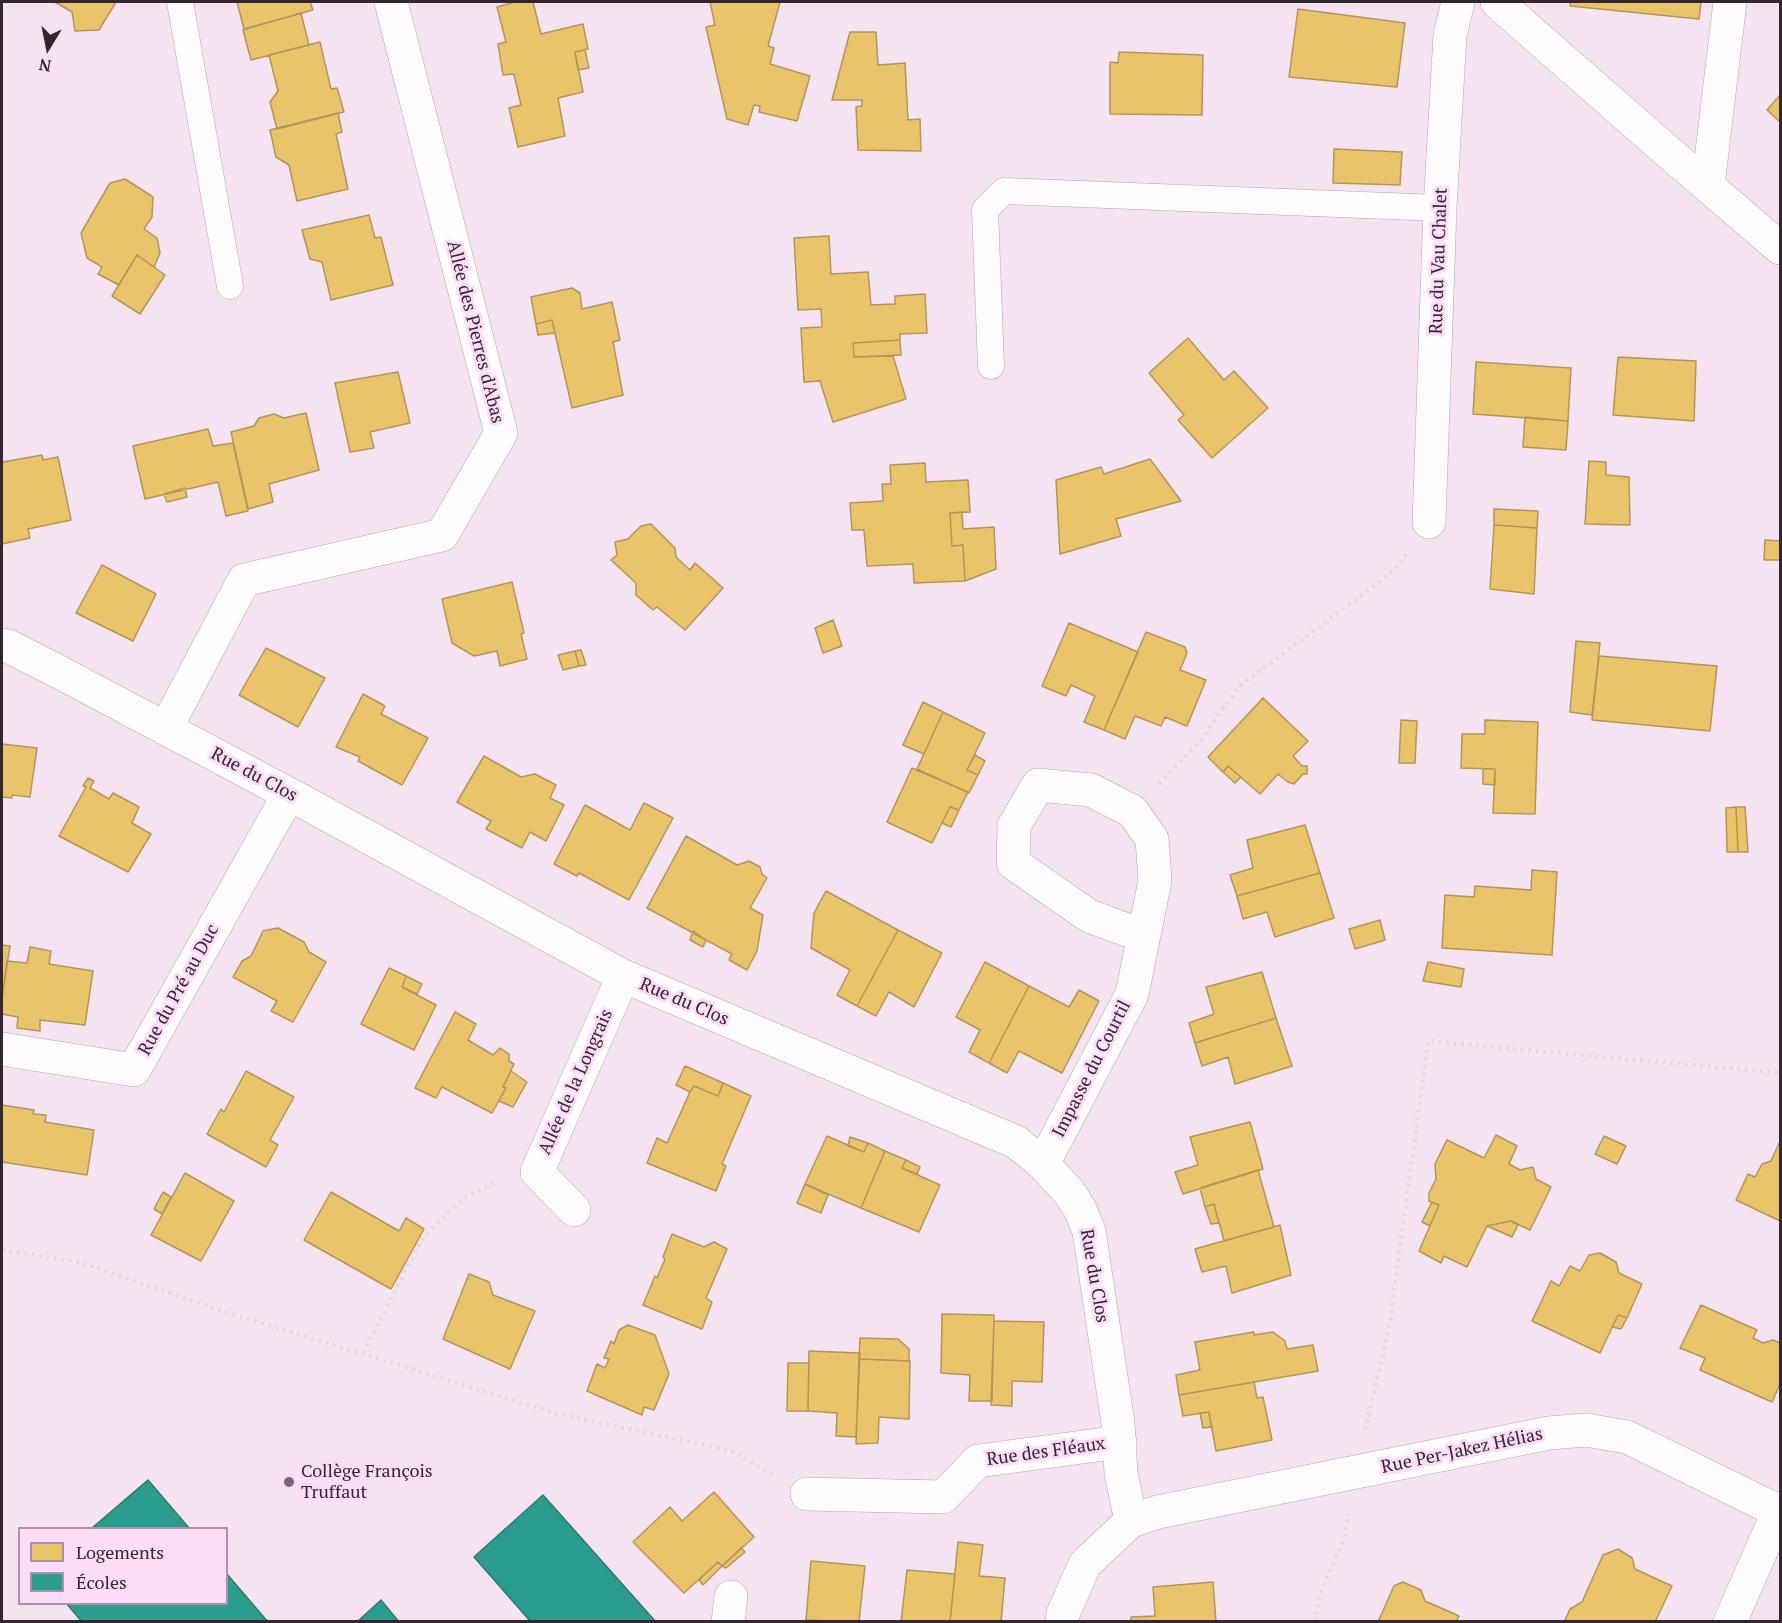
<!DOCTYPE html>
<meta charset="utf-8">
<style>
body{margin:0}
#map{position:relative;width:1782px;height:1623px;overflow:hidden;background:#f5e3f2;font-family:"PT Serif",serif}
canvas{display:block}
.frame{position:absolute;inset:0;border:3px solid #322630;pointer-events:none}
.legend{position:absolute;left:18px;top:1527px;width:210px;height:78px;box-sizing:border-box;background:#fcdcf7;border:2px solid #ab93a7;margin:0;padding:8px 10px;list-style:none;font-size:18px;color:#322630}
.legend li{display:flex;align-items:center;gap:12px;height:30px}
.legend b{width:30px;border:2px solid #ab93a7}
.north{position:absolute;left:18px;top:18px;width:60px;height:60px;-webkit-text-stroke:4px #fcdcf7;paint-order:stroke;rotate:190deg;font-size:16px;font-weight:700;line-height:24px;text-align:center;color:#322630}
.north::after{content:'';display:block;margin:auto;width:21px;height:27px;background:#322630;clip-path:polygon(50% 0,100% 100%,50% 72%,0 100%)}
</style>
<div id="map">
<canvas width="1782" height="1623"></canvas>
<div class="frame"></div>
<ul class="legend">
<li><b style="height:16px;background:#e9c46a"></b>Logements</li>
<li><b style="height:16px;background:#2a9d8f"></b>Écoles</li>
</ul>
<div class="north">N</div>
</div>
<script>
const g = document.querySelector('canvas').getContext('2d');
g.lineJoin = 'round';
function fillPath(path, color) { g.fillStyle = color; g.fill(path, 'evenodd'); }
const toPath = rows => new Path2D(rows.map(r => 'M' + r).join(''));
function trace(path, color, width, dash) { g.strokeStyle = color; g.lineWidth = width; g.lineCap = dash ? 'butt' : 'round'; g.setLineDash(dash || []); g.stroke(path); }
function label(font, color, halo, rows, align = 'center') {
  g.font = font + ' "PT Serif",serif'; g.lineWidth = 6; g.setLineDash([]); g.textBaseline = 'middle'; g.strokeStyle = halo; g.fillStyle = color; for (const [text, x, y, turn = 0] of rows) {
    g.save(); g.translate(x, y); g.rotate((+turn || 0) * Math.PI / 180); g.textAlign = isNaN(turn) ? turn : align; if (halo) g.strokeText(text, 0, 0); g.fillText(text, 0, 0); g.restore();
  }
}
const homes = toPath([
 [55,2,116,2,99,30,75,31,72,12,55,2],
 [237,2,310,2,313,10,244,29,237,2],
 [515,2,533,2,541,34,583,24,588,49,575,52,583,92,558,98,565,136,518,147,509,108,521,105,514,74,503,75,498,44,506,42,497,7,515,2],
 [710,2,780,2,768,46,774,48,770,64,810,76,797,121,759,112,760,106,754,105,748,125,727,119,706,27,715,25,710,2],
 [1570,2,1701,2,1699,19,1570,6,1570,2],
 [1298,9,1405,23,1397,87,1289,77,1298,9],
 [301,13,309,45,251,60,243,30,301,13],
 [850,32,876,32,878,65,905,63,908,120,920,119,921,151,858,150,856,107,862,106,862,100,832,100,850,32],
 [320,42,331,89,337,88,344,112,277,129,270,102,278,91,269,55,320,42],
 [585,50,589,68,578,70,575,52,585,50],
 [1119,52,1203,55,1202,115,1110,114,1110,62,1118,63,1119,52],
 [1780,95,1780,122,1767,110,1780,95],
 [338,113,342,132,336,134,348,189,297,201,289,165,276,157,270,130,338,113],
 [1334,149,1402,152,1400,185,1333,183,1334,149],
 [125,179,153,197,152,217,144,229,157,238,160,253,154,267,137,255,119,285,98,274,102,267,87,258,81,233,110,183,125,179],
 [369,215,375,238,381,237,393,285,331,300,322,262,310,259,302,230,369,215],
 [829,236,831,274,868,272,871,305,895,304,895,296,925,294,927,333,900,334,900,340,853,343,854,357,893,356,906,399,833,422,820,381,804,382,801,328,822,327,821,309,798,310,794,238,829,236],
 [137,255,165,275,140,314,112,296,137,255],
 [572,288,580,293,582,309,612,302,620,340,613,342,623,395,572,408,552,320,536,324,531,297,572,288],
 [552,320,555,333,538,335,536,324,552,320],
 [1188,338,1224,380,1234,371,1268,408,1212,458,1178,420,1184,415,1149,373,1188,338],
 [900,340,901,355,854,357,853,343,900,340],
 [1618,357,1696,361,1694,421,1613,415,1618,357],
 [1476,362,1571,368,1568,421,1473,414,1476,362],
 [398,372,410,423,370,432,374,448,350,452,335,383,398,372],
 [306,413,319,470,269,484,273,502,248,509,231,432,254,426,259,418,274,414,284,418,306,413],
 [1525,417,1568,421,1566,450,1523,447,1525,417],
 [208,429,213,446,233,443,248,511,226,516,218,482,145,499,133,446,208,429],
 [42,455,43,460,58,457,71,520,28,529,30,538,2,544,2,459,3,462,42,455],
 [1150,459,1181,501,1116,519,1121,536,1060,554,1056,480,1101,467,1104,474,1150,459],
 [1589,461,1606,462,1606,475,1629,477,1630,525,1585,524,1589,461],
 [925,463,926,482,968,480,970,512,950,513,952,546,963,545,965,581,914,583,913,564,867,566,864,530,852,530,850,503,883,501,882,484,891,484,890,465,925,463],
 [185,488,187,497,167,502,164,494,185,488],
 [1494,509,1538,511,1537,528,1494,525,1494,509],
 [962,512,963,529,994,527,996,569,965,581,963,545,952,546,950,513,962,512],
 [651,524,675,548,676,557,690,570,695,563,723,588,685,630,657,607,653,610,636,595,636,583,611,560,617,555,615,542,628,539,641,526,651,524],
 [1494,525,1537,528,1534,594,1490,589,1494,525],
 [1765,540,1780,541,1780,560,1764,560,1765,540],
 [102,565,156,594,133,641,76,613,102,565],
 [512,582,524,633,521,634,527,659,500,666,497,651,474,656,452,643,442,599,512,582],
 [833,620,842,646,823,653,815,628,833,620],
 [1069,623,1138,652,1104,730,1084,722,1095,696,1071,685,1066,696,1042,686,1069,623],
 [1146,632,1185,647,1187,653,1180,670,1206,680,1187,726,1165,717,1161,726,1135,716,1125,739,1104,730,1146,632],
 [1576,641,1600,643,1592,715,1570,712,1576,641],
 [266,648,325,678,298,727,239,695,266,648],
 [581,650,586,665,579,666,575,651,581,650],
 [575,651,579,666,563,670,558,655,575,651],
 [1599,656,1717,666,1710,731,1592,720,1599,656],
 [363,694,385,706,381,714,428,738,402,785,358,761,360,757,336,747,363,694],
 [1263,698,1308,741,1293,756,1302,766,1307,766,1307,774,1303,774,1294,784,1288,782,1278,774,1260,794,1228,766,1223,772,1208,757,1263,698],
 [923,702,943,712,924,754,903,745,923,702],
 [943,712,985,733,967,770,978,775,969,793,917,769,943,712],
 [1401,720,1417,721,1415,763,1399,763,1401,720],
 [1485,720,1538,722,1535,814,1493,813,1495,769,1461,768,1462,734,1485,734,1485,720],
 [2,744,37,748,30,797,12,795,12,798,2,797,2,744],
 [975,755,985,761,978,775,967,770,975,755],
 [484,756,521,777,535,774,556,785,550,798,564,805,546,841,530,832,522,848,486,829,491,821,457,802,484,756],
 [1228,766,1241,777,1235,783,1223,772,1228,766],
 [912,768,968,792,959,810,950,807,932,843,887,822,912,768],
 [1483,769,1495,769,1495,785,1483,784,1483,769],
 [88,778,94,781,90,788,109,799,113,793,139,807,132,823,151,834,128,872,59,836,86,787,83,786,88,778],
 [644,803,673,818,629,900,579,873,577,876,554,864,585,805,630,830,644,803],
 [950,807,959,810,951,827,942,823,950,807],
 [1736,807,1745,807,1748,852,1738,852,1736,807],
 [1736,807,1738,852,1727,852,1726,808,1736,807],
 [1305,825,1320,873,1237,896,1230,875,1253,868,1247,840,1305,825],
 [686,836,737,865,749,861,760,867,762,874,767,878,750,908,763,915,757,951,747,970,729,960,732,954,647,908,686,836],
 [1532,870,1557,872,1552,955,1442,948,1445,895,1474,897,1475,886,1531,890,1532,870],
 [1320,873,1334,918,1275,937,1267,912,1243,919,1237,896,1320,873],
 [826,891,898,930,857,1006,837,995,850,970,811,948,814,913,826,891],
 [1380,920,1385,940,1355,949,1349,929,1380,920],
 [278,928,304,942,309,952,326,962,293,1022,271,1011,277,1001,233,977,242,961,251,956,263,931,278,928],
 [898,930,942,953,914,1007,889,992,876,1016,857,1006,898,930],
 [693,931,706,940,703,947,690,940,693,931],
 [2,945,10,946,2,998,2,945],
 [30,947,51,951,49,964,93,971,85,1025,40,1020,40,1031,17,1028,18,1017,2,1014,2,998,7,961,27,963,30,947],
 [985,962,1029,986,989,1063,969,1052,980,1030,956,1017,985,962],
 [1428,962,1464,969,1461,987,1423,981,1428,962],
 [389,968,406,976,402,987,436,1005,414,1050,361,1024,389,968],
 [1262,972,1276,1018,1195,1043,1189,1023,1214,1014,1206,987,1262,972],
 [406,976,422,984,417,994,402,987,406,976],
 [1029,986,1069,1007,1079,990,1099,1001,1062,1073,1019,1051,1007,1073,989,1063,1029,986],
 [455,1012,476,1024,468,1040,493,1055,500,1048,509,1054,509,1061,514,1064,503,1087,506,1088,492,1113,442,1087,436,1098,415,1088,455,1012],
 [1276,1018,1292,1066,1235,1084,1228,1057,1202,1066,1195,1043,1276,1018],
 [685,1066,723,1083,718,1096,694,1086,690,1092,676,1085,685,1066],
 [246,1071,294,1097,270,1140,278,1145,266,1167,207,1134,221,1109,224,1112,246,1071],
 [511,1071,527,1082,513,1107,499,1101,506,1088,503,1087,511,1071],
 [723,1083,751,1096,722,1164,726,1166,716,1191,647,1163,657,1138,667,1143,690,1092,694,1086,718,1096,723,1083],
 [2,1105,34,1110,33,1114,46,1115,45,1122,94,1130,87,1175,2,1162,2,1105],
 [1250,1122,1263,1169,1183,1194,1175,1172,1198,1165,1190,1137,1250,1122],
 [1496,1135,1517,1146,1509,1164,1520,1170,1533,1167,1536,1179,1551,1187,1530,1230,1511,1221,1487,1226,1467,1267,1444,1256,1441,1263,1419,1251,1439,1205,1429,1201,1429,1193,1436,1179,1435,1164,1447,1140,1484,1158,1496,1135],
 [827,1136,864,1152,868,1143,885,1151,861,1208,805,1184,827,1136],
 [1604,1136,1626,1146,1617,1164,1595,1154,1604,1136],
 [850,1137,868,1143,864,1152,848,1146,850,1137],
 [1780,1141,1780,1221,1736,1200,1748,1174,1755,1177,1762,1164,1771,1161,1780,1141],
 [885,1151,906,1160,902,1168,940,1185,919,1232,861,1208,885,1151],
 [906,1160,920,1167,917,1174,902,1168,906,1160],
 [1258,1170,1274,1227,1224,1241,1214,1204,1205,1207,1200,1188,1258,1170],
 [185,1173,234,1201,201,1261,151,1235,185,1173],
 [805,1184,828,1195,821,1213,797,1203,805,1184],
 [163,1192,171,1197,162,1214,154,1209,163,1192],
 [331,1192,399,1231,406,1218,424,1229,391,1289,304,1240,331,1192],
 [1432,1202,1439,1205,1430,1226,1422,1222,1432,1202],
 [1214,1204,1219,1223,1211,1224,1205,1207,1214,1204],
 [1511,1221,1518,1225,1512,1237,1487,1226,1511,1221],
 [1280,1225,1291,1275,1232,1293,1226,1266,1202,1272,1195,1249,1280,1225],
 [672,1234,704,1247,714,1242,727,1249,706,1298,712,1302,702,1329,643,1305,655,1276,657,1278,665,1259,663,1257,672,1234],
 [1600,1253,1616,1262,1619,1273,1642,1284,1627,1318,1618,1315,1600,1353,1532,1321,1551,1281,1559,1286,1570,1266,1580,1271,1589,1255,1600,1253],
 [469,1274,489,1282,493,1295,535,1311,510,1369,443,1339,469,1274],
 [1701,1305,1757,1330,1753,1338,1763,1343,1773,1340,1780,1343,1780,1384,1772,1402,1700,1370,1705,1358,1680,1348,1701,1305],
 [942,1314,994,1315,992,1401,969,1401,970,1375,941,1373,942,1314],
 [1618,1315,1627,1318,1621,1329,1612,1327,1618,1315],
 [994,1321,1044,1322,1042,1382,1012,1381,1012,1406,991,1405,994,1321],
 [628,1325,655,1335,669,1374,654,1410,644,1407,642,1415,587,1391,597,1364,605,1368,609,1359,604,1358,611,1341,614,1344,619,1330,628,1325],
 [1254,1332,1254,1335,1273,1332,1285,1341,1287,1349,1313,1345,1318,1371,1179,1395,1176,1375,1200,1370,1195,1342,1254,1332],
 [860,1338,898,1339,909,1349,909,1361,859,1359,860,1338],
 [809,1351,860,1353,856,1437,836,1436,837,1413,808,1411,809,1351],
 [859,1359,910,1361,909,1419,879,1417,878,1443,856,1444,859,1359],
 [788,1363,809,1363,808,1411,787,1411,788,1363],
 [1254,1382,1257,1398,1263,1397,1272,1440,1216,1451,1209,1412,1183,1416,1179,1395,1254,1382],
 [1209,1412,1211,1427,1203,1428,1200,1413,1209,1412],
 [714,1492,754,1537,722,1566,718,1562,684,1593,633,1542,670,1507,682,1521,714,1492],
 [958,1542,983,1545,979,1576,1005,1578,1001,1622,950,1622,958,1542],
 [741,1548,745,1552,726,1568,722,1566,741,1548],
 [1618,1549,1632,1558,1635,1569,1672,1586,1655,1622,1564,1622,1570,1609,1582,1602,1603,1555,1618,1549],
 [811,1561,865,1566,859,1622,806,1620,811,1561],
 [718,1562,722,1566,703,1585,699,1580,718,1562],
 [907,1570,955,1574,950,1622,901,1622,907,1570],
 [1213,1582,1216,1622,1131,1622,1131,1617,1155,1616,1153,1587,1213,1582],
 [1403,1582,1421,1590,1425,1601,1459,1616,1456,1622,1378,1622,1394,1586,1403,1582]
]);
const schools = toPath([
 [148,1480,189,1528,92,1528,148,1480],
 [543,1495,656,1622,531,1622,474,1557,543,1495],
 [226,1573,268,1622,82,1622,67,1604,226,1604,226,1573],
 [381,1600,399,1622,357,1622,381,1600]
]);
const path = toPath([
 [1159,784,1202,739,1216,718,1240,686,1391,573,1406,554],
 [2,1250,79,1262,226,1312,555,1413,732,1451,773,1475],
 [363,1353,421,1241,444,1216,466,1197,498,1181],
 [1365,1430,1389,1328,1428,1041,1780,1073],
 [1315,1622,1319,1597,1344,1538,1348,1514]
]);
const service = toPath([
 [180,2,230,286],
 [991,366,985,210,1004,191,1440,208]
]);
const minor = toPath([
 [1708,185,1730,2],
 [1429,522,1440,208,1450,35,1458,2],
 [2,645,8,646,59,672,289,794,623,976,1016,1142,1043,1164,1069,1192,1080,1209,1089,1231,1118,1423,1121,1473,1131,1521],
 [166,728,244,580,442,535,501,433,391,2],
 [2,1049,134,1070,289,794],
 [1043,1164,1132,994,1155,881,1152,839,1132,811,1091,790,1038,785,1014,826,1013,863,1089,916,1143,936],
 [574,1210,537,1172,623,976],
 [807,1494,943,1497,978,1461,1120,1442],
 [728,1622,731,1597],
 [1062,1622,1063,1614,1085,1564,1131,1521,1158,1512,1549,1433,1586,1430,1627,1437,1780,1512],
 [1730,1622,1780,1508]
]);
const tertiary = toPath([
 [1497,2,1667,151,1780,248]
]);
const markers = [
 [289,1482,6,"#766874"]
];
const streetNames = [
 ["Rue du Vau Chalet",1439,261,-88],
 ["Allée des Pierres d'Abas",475,332,76],
 ["Rue du Clos",254,775,28],
 ["Rue du Pré au Duc",179,990,-61],
 ["Rue du Clos",684,1002,23],
 ["Impasse du Courtil",1092,1069,-63],
 ["Allée de la Longrais",576,1082,-66],
 ["Rue du Clos",1094,1276,80],
 ["Rue Per-Jakez Hélias",1462,1451,-12],
 ["Rue des Fléaux",1046,1452,-8]
];
const poiNames = [
 ["Collège François",301,1472],
 ["Truffaut",301,1493]
];
fillPath(homes, '#e9c46a');
trace(homes, '#b29559', 1.5);
fillPath(schools, '#2a9d8f');
trace(schools, '#2c7972', 1.5);
trace(service, '#b2a5b1', 27);
trace(minor, '#b2a5b1', 34);
trace(tertiary, '#b2a5b1', 34);
trace(path, '#e1dbe0', 4, [3, 4.5]);
trace(service, '#fefbfd', 26);
trace(minor, '#fefbfd', 33);
trace(tertiary, '#fefbfd', 33);
for (const [x, y, r, color] of markers) { const dot = new Path2D(); dot.arc(x, y, r, 0, 2 * Math.PI); g.fillStyle = color; g.fill(dot); trace(dot, '#fcdcf7', 2); }
label('18px', '#322630', '#fcdcf7', streetNames);
label('18px', '#322630', '#fcdcf7', poiNames, 'left');
</script>
